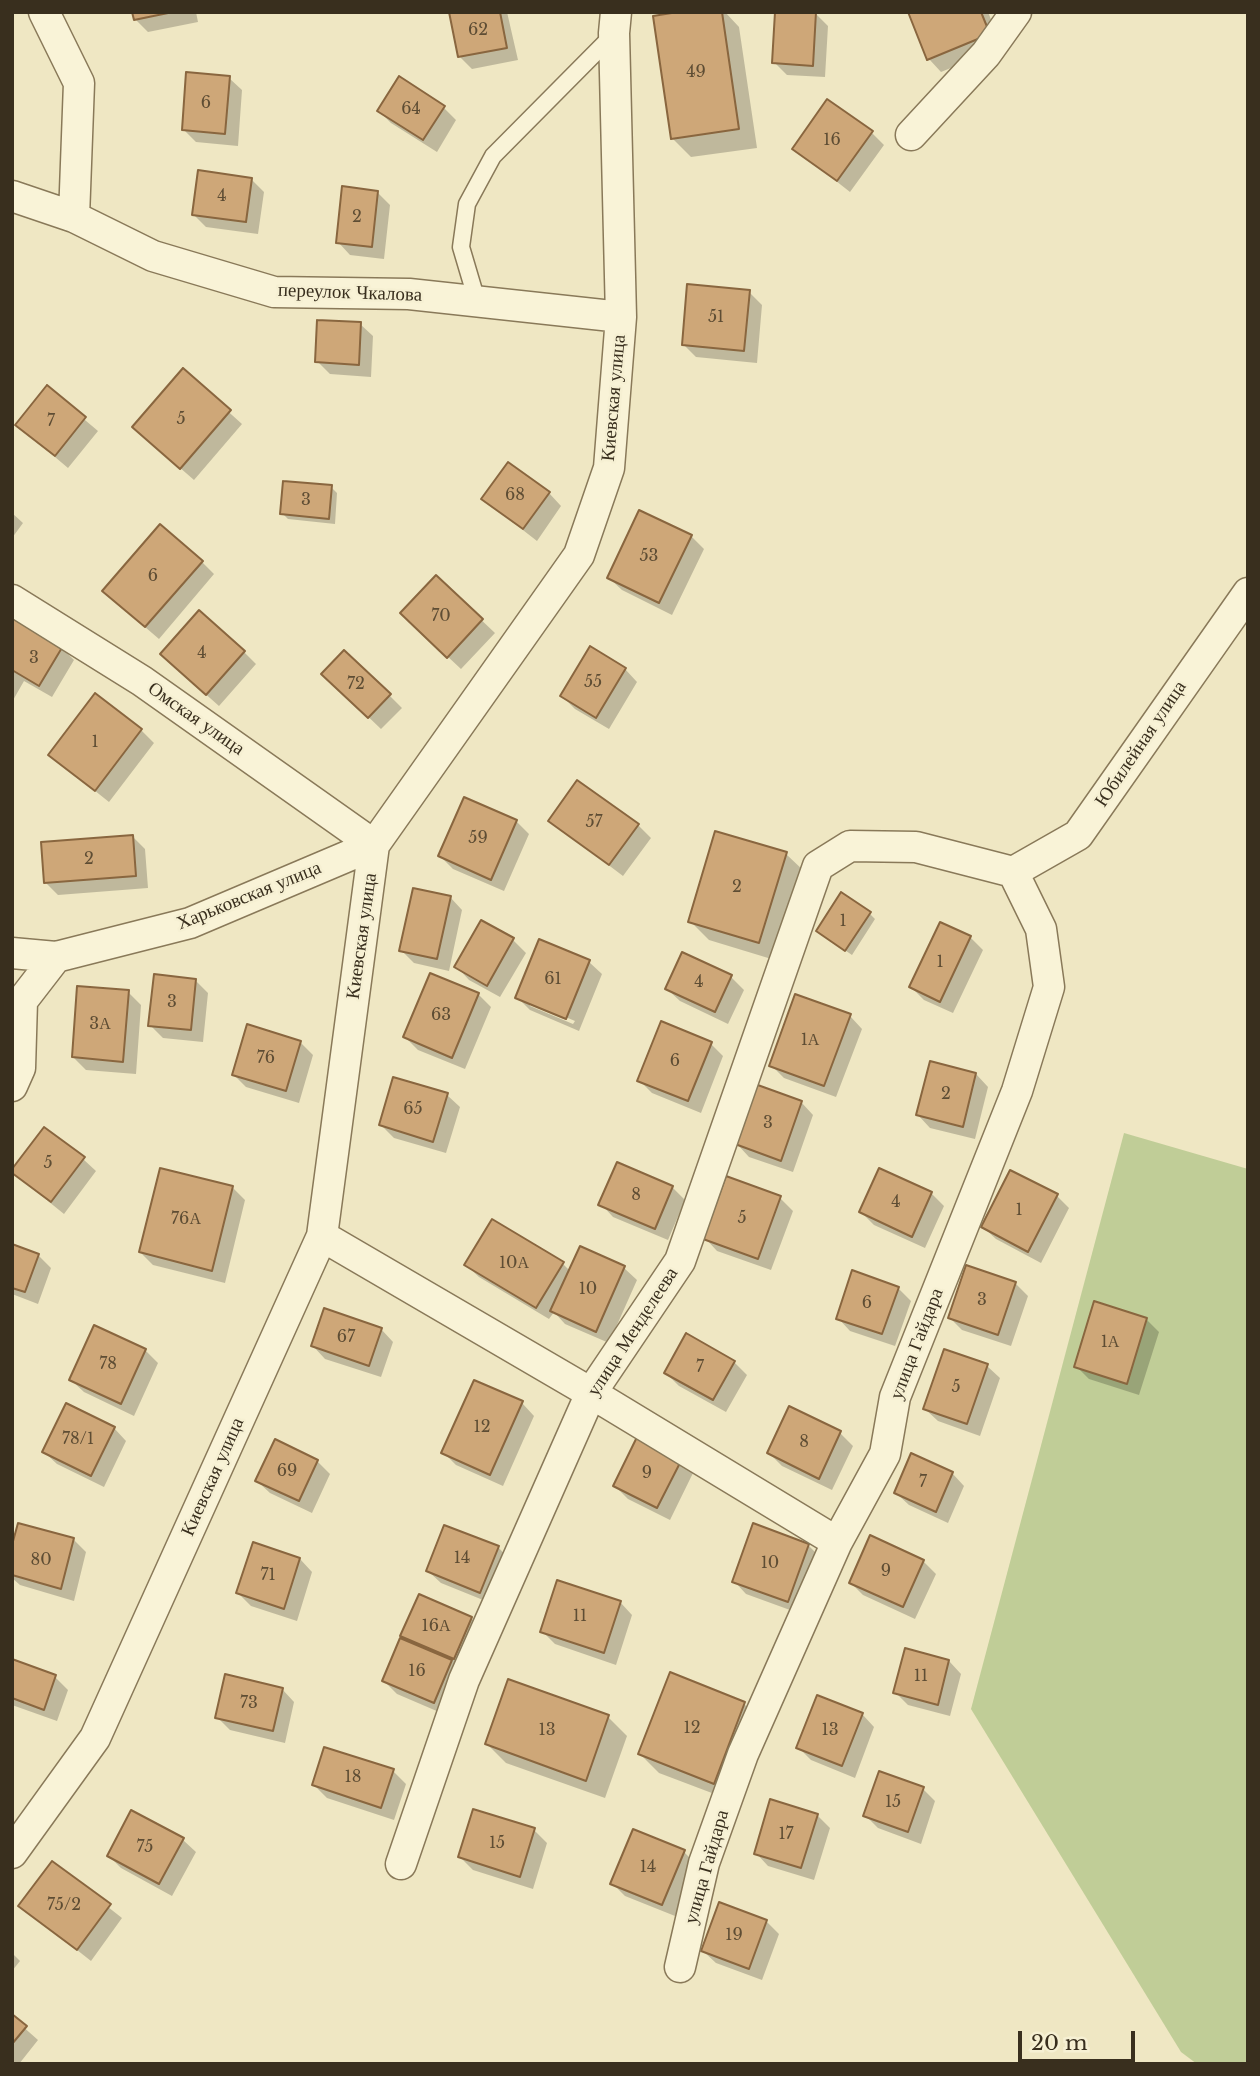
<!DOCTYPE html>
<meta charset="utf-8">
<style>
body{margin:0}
#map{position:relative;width:1260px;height:2076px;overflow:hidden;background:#efe7c3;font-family:"Libre Baskerville",serif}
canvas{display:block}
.frame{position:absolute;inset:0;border:14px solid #392f1e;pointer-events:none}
.scale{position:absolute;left:1018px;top:2031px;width:117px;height:32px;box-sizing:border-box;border:4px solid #392f1e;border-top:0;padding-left:9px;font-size:21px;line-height:24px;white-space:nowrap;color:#392f1e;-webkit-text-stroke:5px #f6f0d3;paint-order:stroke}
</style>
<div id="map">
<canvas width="1260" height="2076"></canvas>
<div class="frame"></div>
<div class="scale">20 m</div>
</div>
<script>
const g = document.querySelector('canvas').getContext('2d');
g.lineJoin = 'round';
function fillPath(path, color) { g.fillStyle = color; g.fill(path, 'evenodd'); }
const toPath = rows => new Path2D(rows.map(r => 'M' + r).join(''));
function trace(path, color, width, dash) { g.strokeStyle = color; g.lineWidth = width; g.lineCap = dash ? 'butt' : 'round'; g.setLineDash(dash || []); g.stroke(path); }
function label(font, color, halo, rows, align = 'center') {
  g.font = font + ' "Libre Baskerville",serif'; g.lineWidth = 5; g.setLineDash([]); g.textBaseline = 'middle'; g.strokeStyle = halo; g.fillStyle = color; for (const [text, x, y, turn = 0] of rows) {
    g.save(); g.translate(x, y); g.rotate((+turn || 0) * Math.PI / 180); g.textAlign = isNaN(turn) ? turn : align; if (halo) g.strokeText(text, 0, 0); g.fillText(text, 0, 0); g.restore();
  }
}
const green = toPath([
 [1124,1133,1248,1169,1248,2064,1197,2064,1181,2052,971,1709]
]);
const shadow = toPath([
 [134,12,196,12,198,22,148,32,136,20],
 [450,12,507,12,518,60,472,69,459,56],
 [691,12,725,12,739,27,757,148,691,157,672,138],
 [910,12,988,12,1002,47,941,72,929,59],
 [815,13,828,26,825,77,787,75,774,62],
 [229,78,242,90,238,146,196,142,183,129],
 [444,108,456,120,437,152,391,123,379,111],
 [871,132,884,145,850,192,794,148],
 [251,179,264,192,258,234,206,227,193,214],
 [377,192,390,205,384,259,350,255,338,242],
 [749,292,762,305,757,363,696,357,683,344],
 [360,324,373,336,371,377,330,374,317,361],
 [183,371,242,424,194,480,147,439],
 [47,388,98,431,68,468,17,425],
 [331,487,337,493,335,524,288,519,282,513],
 [549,493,561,506,537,541,483,499],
 [12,513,23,523,12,538],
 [691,536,704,549,672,615,622,590,609,578],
 [202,562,214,574,159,639,117,603],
 [436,577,495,633,461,669,415,626],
 [12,618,62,648,74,660,52,697,24,681,12,702],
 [244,652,256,664,219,706,175,667],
 [625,669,637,682,609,729,575,709,562,696],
 [336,686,389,695,402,708,381,729],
 [141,730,154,743,109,802,50,755],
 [516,821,529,834,504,891,453,869,440,856],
 [550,821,638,825,651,838,623,876],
 [132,836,145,849,148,888,58,895,46,883],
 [786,854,805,872,778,961,709,940,690,921],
 [450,897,462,910,449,971,414,963,401,950],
 [869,913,875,919,852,955,824,936],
 [482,923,513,940,526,953,500,997,469,980,457,967],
 [970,937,983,950,953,1013,924,1000,911,987],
 [589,962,602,974,579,1031,530,1010,517,997],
 [530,1002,575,1021,573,1024,530,1006],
 [731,977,744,990,728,1024,680,1001,667,989],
 [195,980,208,993,203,1042,163,1038,150,1025],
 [128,992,141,1005,136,1074,86,1070,73,1057],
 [478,994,491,1007,465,1069,418,1050,405,1037],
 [850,1016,862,1029,836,1097,784,1078,771,1065],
 [300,1042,313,1055,299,1103,246,1087,234,1075],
 [711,1044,723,1056,701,1113,652,1093,639,1080],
 [976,1074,988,1087,975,1139,930,1128,918,1115],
 [447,1095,460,1107,446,1153,394,1138,381,1125],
 [801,1102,813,1115,793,1172,749,1157,737,1144],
 [83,1159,96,1171,64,1214,12,1172],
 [672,1187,685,1200,668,1240,613,1217,601,1204],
 [233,1188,245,1200,225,1283,153,1265,140,1252],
 [931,1193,944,1206,925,1248,874,1225,861,1212],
 [1056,1195,1069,1208,1041,1263,996,1239,983,1227],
 [780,1198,793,1211,771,1270,717,1251,705,1238],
 [12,1246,38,1255,51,1268,38,1304,12,1294],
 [562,1263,570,1271,624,1268,637,1280,609,1343,565,1324,554,1312,549,1319,479,1277,466,1265],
 [1015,1283,1028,1296,1011,1346,962,1330,950,1318],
 [898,1288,911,1301,895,1346,850,1331,838,1318],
 [1146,1319,1159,1332,1139,1395,1089,1379,1076,1366],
 [381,1329,393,1342,381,1377,325,1359,313,1346],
 [145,1350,158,1363,134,1416,84,1392,71,1380],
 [734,1362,747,1375,726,1412,679,1386,666,1373],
 [987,1366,1000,1378,980,1436,938,1421,925,1409],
 [522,1403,534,1416,503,1486,456,1465,443,1452],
 [790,1409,840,1433,853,1446,832,1490,782,1466,769,1453],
 [114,1428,126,1441,104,1487,57,1464,44,1452],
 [275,1441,317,1461,330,1474,312,1513,270,1493,257,1481],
 [681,1460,693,1473,670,1520,628,1499,615,1486],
 [952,1473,964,1486,948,1523,909,1505,896,1493],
 [74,1540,86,1552,74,1601,20,1585,12,1578,12,1552],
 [808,1545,821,1558,801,1614,746,1594,734,1581],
 [498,1547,510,1560,493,1604,441,1583,428,1571],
 [300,1559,312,1572,297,1621,251,1606,238,1593],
 [923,1561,936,1574,915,1619,863,1595,851,1583],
 [620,1602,632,1615,616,1665,555,1644,542,1631],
 [471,1618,484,1631,446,1715,397,1694,384,1681,412,1645,402,1636],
 [12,1660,55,1677,68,1690,57,1721,12,1705],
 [949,1661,961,1674,950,1716,908,1705,895,1692],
 [282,1689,294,1702,285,1743,230,1730,217,1717],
 [744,1704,763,1723,733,1801,659,1773,640,1754],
 [862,1714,874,1727,855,1778,811,1760,799,1748],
 [608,1717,627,1736,605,1798,506,1763,487,1744],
 [326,1749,393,1771,406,1784,394,1820,327,1798,314,1785],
 [923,1789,935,1801,921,1844,878,1828,865,1815],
 [132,1813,183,1840,196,1852,172,1896,121,1868,109,1856],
 [817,1815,830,1828,814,1880,768,1866,756,1853],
 [534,1830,547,1843,533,1889,473,1870,460,1857],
 [684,1852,697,1865,675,1916,625,1896,612,1883],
 [52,1863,122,1918,91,1961,20,1905],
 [766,1921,779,1934,762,1980,716,1963,703,1951],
 [12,1953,20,1961,12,1971],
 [12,2017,38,2040,19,2064,12,2064]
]);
const building = toPath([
 [132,12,173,12,134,20,132,12],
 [449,12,500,12,507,48,458,57,449,12],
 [678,12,722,12,739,129,671,139,653,16,678,12],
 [775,12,816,12,813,66,772,63,775,12],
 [908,12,981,12,990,34,927,60,908,12],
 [186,72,230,76,225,134,182,130,186,72],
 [399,76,445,106,423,140,377,111,399,76],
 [827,99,873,131,837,181,792,149,827,99],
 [198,170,252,178,246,222,192,215,198,170],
 [342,186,378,191,372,247,336,243,342,186],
 [687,284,750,290,744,351,682,345,687,284],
 [317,320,361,322,359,365,315,362,317,320],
 [183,368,231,410,180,469,132,427,183,368],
 [47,385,86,417,55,456,15,425,47,385],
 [508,462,550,492,523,529,481,499,508,462],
 [283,481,332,485,329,519,280,514,283,481],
 [639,510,692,535,659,603,607,578,639,510],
 [160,524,203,561,145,627,102,591,160,524],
 [436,575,483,619,447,658,400,613,436,575],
 [199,610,245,651,206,695,160,654,199,610],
 [12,616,63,646,39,686,12,670,12,616],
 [590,646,626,668,596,718,560,696,590,646],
 [344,650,391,694,368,718,321,674,344,650],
 [95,693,142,729,95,791,48,755,95,693],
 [577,780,639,824,609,865,548,821,577,780],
 [464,797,517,820,491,880,438,856,464,797],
 [715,831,787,852,759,943,688,922,715,831],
 [133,835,136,876,44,883,41,842,133,835],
 [413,888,451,896,437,959,399,951,413,888],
 [841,892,871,912,845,951,816,931,841,892],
 [481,920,514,938,487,986,454,967,481,920],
 [940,922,971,936,940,1002,909,987,940,922],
 [539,939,590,960,566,1019,515,998,539,939],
 [682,952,732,975,715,1012,665,989,682,952],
 [430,973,479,993,452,1058,403,1037,430,973],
 [154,974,196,979,191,1030,148,1026,154,974],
 [77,986,129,990,123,1062,72,1057,77,986],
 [795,994,851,1014,824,1086,769,1066,795,994],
 [661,1021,712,1042,688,1101,637,1081,661,1021],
 [247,1024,301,1041,286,1091,232,1075,247,1024],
 [930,1061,976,1073,963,1127,916,1115,930,1061],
 [393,1077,448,1093,433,1142,379,1125,393,1077],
 [755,1084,802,1101,781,1161,735,1144,755,1084],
 [44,1127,85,1157,51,1202,12,1173,12,1169,44,1127],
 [617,1162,673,1186,655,1229,598,1205,617,1162],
 [160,1168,233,1186,212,1271,139,1252,160,1168],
 [879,1168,932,1192,912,1237,859,1212,879,1168],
 [1010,1170,1058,1194,1028,1252,981,1227,1010,1170],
 [726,1176,781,1196,758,1259,703,1239,726,1176],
 [492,1219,564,1262,536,1308,464,1265,492,1219],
 [12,1244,39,1254,25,1292,12,1288,12,1244],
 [580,1246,625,1266,596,1332,550,1311,580,1246],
 [966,1265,1016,1282,998,1335,948,1318,966,1265],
 [852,1270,899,1287,882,1334,836,1319,852,1270],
 [1094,1301,1147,1318,1127,1384,1074,1367,1094,1301],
 [324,1308,382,1328,369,1366,311,1346,324,1308],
 [94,1325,146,1349,121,1404,69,1380,94,1325],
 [686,1333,735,1361,713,1400,664,1373,686,1333],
 [944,1349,988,1364,967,1424,923,1409,944,1349],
 [474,1380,523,1401,490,1475,441,1453,474,1380],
 [66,1403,115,1427,91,1476,42,1452,66,1403],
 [789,1406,841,1431,819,1479,767,1453,789,1406],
 [637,1437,682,1459,657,1508,613,1486,637,1437],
 [275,1439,318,1460,299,1501,255,1481,275,1439],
 [911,1453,953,1472,936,1512,894,1493,911,1453],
 [18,1523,74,1538,61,1589,12,1575,12,1545,18,1523],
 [753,1523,809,1544,788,1602,732,1582,753,1523],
 [444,1525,499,1546,480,1593,426,1571,444,1525],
 [870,1535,924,1560,903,1607,849,1583,870,1535],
 [253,1542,300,1558,284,1609,236,1593,253,1542],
 [557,1580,621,1601,604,1653,540,1632,557,1580],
 [419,1594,472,1617,454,1659,400,1636,419,1594],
 [400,1638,452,1660,434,1703,382,1681,400,1638],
 [905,1648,949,1660,938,1705,893,1693,905,1648],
 [12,1659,56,1675,44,1710,12,1698,12,1659],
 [670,1672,745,1702,714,1784,638,1754,670,1672],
 [225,1674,283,1688,273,1731,215,1718,225,1674],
 [508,1679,609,1715,586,1781,485,1744,508,1679],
 [817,1695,863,1713,842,1766,796,1748,817,1695],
 [324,1747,394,1769,381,1808,312,1785,324,1747],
 [879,1771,924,1787,908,1832,863,1816,879,1771],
 [770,1799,818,1814,801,1868,754,1854,770,1799],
 [473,1809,535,1828,520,1877,458,1857,473,1809],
 [131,1810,184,1838,159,1884,107,1856,131,1810],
 [633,1829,685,1850,662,1905,610,1884,633,1829],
 [52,1861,111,1904,77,1950,18,1906,52,1861],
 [719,1902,767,1920,749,1969,701,1951,719,1902],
 [12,2014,27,2026,12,2044,12,2014]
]);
const service = toPath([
 [477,301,461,247,467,204,493,156,614,34]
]);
const minor = toPath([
 [44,12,79,83,74,217],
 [911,135,986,54,1016,12],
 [12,196,74,217,153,256,274,292,409,294,621,317],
 [12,600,142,681,374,845],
 [1013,872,1078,835,1248,593],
 [12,953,56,957],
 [12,1086,20,1068,22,1001,56,957,190,923,374,845],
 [322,1236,591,1393,837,1542],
 [12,1853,95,1738,322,1236,374,845,579,555,609,468,621,317,614,33,616,12],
 [401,1864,464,1680,591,1393,680,1261,818,866,850,846,916,847,1013,872],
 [680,1967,704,1863,743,1754,837,1542,885,1454,895,1397,1017,1091,1049,987,1041,929,1013,872]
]);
const numberNames = [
 ["62",478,30],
 ["49",696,72],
 ["6",206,103],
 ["64",411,109],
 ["16",832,140],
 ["4",222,196],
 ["2",357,217],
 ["51",716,317],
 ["5",181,419],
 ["7",51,421],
 ["68",515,495],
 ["3",306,500],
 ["53",649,556],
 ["6",153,576],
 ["70",441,616],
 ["4",202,653],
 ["3",34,658],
 ["55",593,682],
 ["72",356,684],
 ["1",95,742],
 ["57",594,822],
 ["59",478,838],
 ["2",89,859],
 ["2",737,887],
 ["1",843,921],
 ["1",940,962],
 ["61",553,979],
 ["4",699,982],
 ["3",172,1002],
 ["63",441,1015],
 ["3А",100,1024],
 ["1А",810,1040],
 ["76",266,1058],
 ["6",675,1061],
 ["2",946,1094],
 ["65",413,1109],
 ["3",768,1123],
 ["5",48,1163],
 ["8",636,1195],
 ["4",896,1202],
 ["1",1019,1210],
 ["5",742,1218],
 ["76А",186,1219],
 ["10А",514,1263],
 ["10",588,1289],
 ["3",982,1300],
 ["6",867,1303],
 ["67",346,1337],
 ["1А",1110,1342],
 ["78",108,1364],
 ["7",700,1367],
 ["5",956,1387],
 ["12",482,1427],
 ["78/1",78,1439],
 ["8",804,1442],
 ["69",287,1471],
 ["9",647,1473],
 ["7",923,1482],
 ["14",462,1558],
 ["80",41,1560],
 ["10",770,1563],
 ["9",886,1571],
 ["71",268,1575],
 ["11",580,1616],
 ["16А",436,1626],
 ["16",417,1671],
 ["11",921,1676],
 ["73",249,1703],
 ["12",692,1728],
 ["13",547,1730],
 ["13",830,1730],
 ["18",353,1777],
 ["15",893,1802],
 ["17",786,1834],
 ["15",497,1843],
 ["75",145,1847],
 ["14",648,1867],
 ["75/2",64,1905],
 ["19",734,1935]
];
const streetNames = [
 ["переулок Чкалова",350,293,2],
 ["Киевская улица",614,398,-85],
 ["Омская улица",196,719,35],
 ["Юбилейная улица",1141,744,-56],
 ["Харьковская улица",249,896,-22],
 ["Киевская улица",362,936,-82],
 ["улица Менделеева",633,1332,-57],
 ["улица Гайдара",917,1344,-69],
 ["Киевская улица",213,1477,-66],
 ["улица Гайдара",707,1867,-74]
];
fillPath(green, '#c0cd97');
fillPath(shadow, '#0003');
fillPath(building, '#cea778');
trace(building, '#89663f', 2);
trace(service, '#897959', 19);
trace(minor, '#897959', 33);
trace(service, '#f9f3d7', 16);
trace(minor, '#f9f3d7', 30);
label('16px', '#5e4d34', null, numberNames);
label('19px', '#392f1e', '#f6f0d3', streetNames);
</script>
